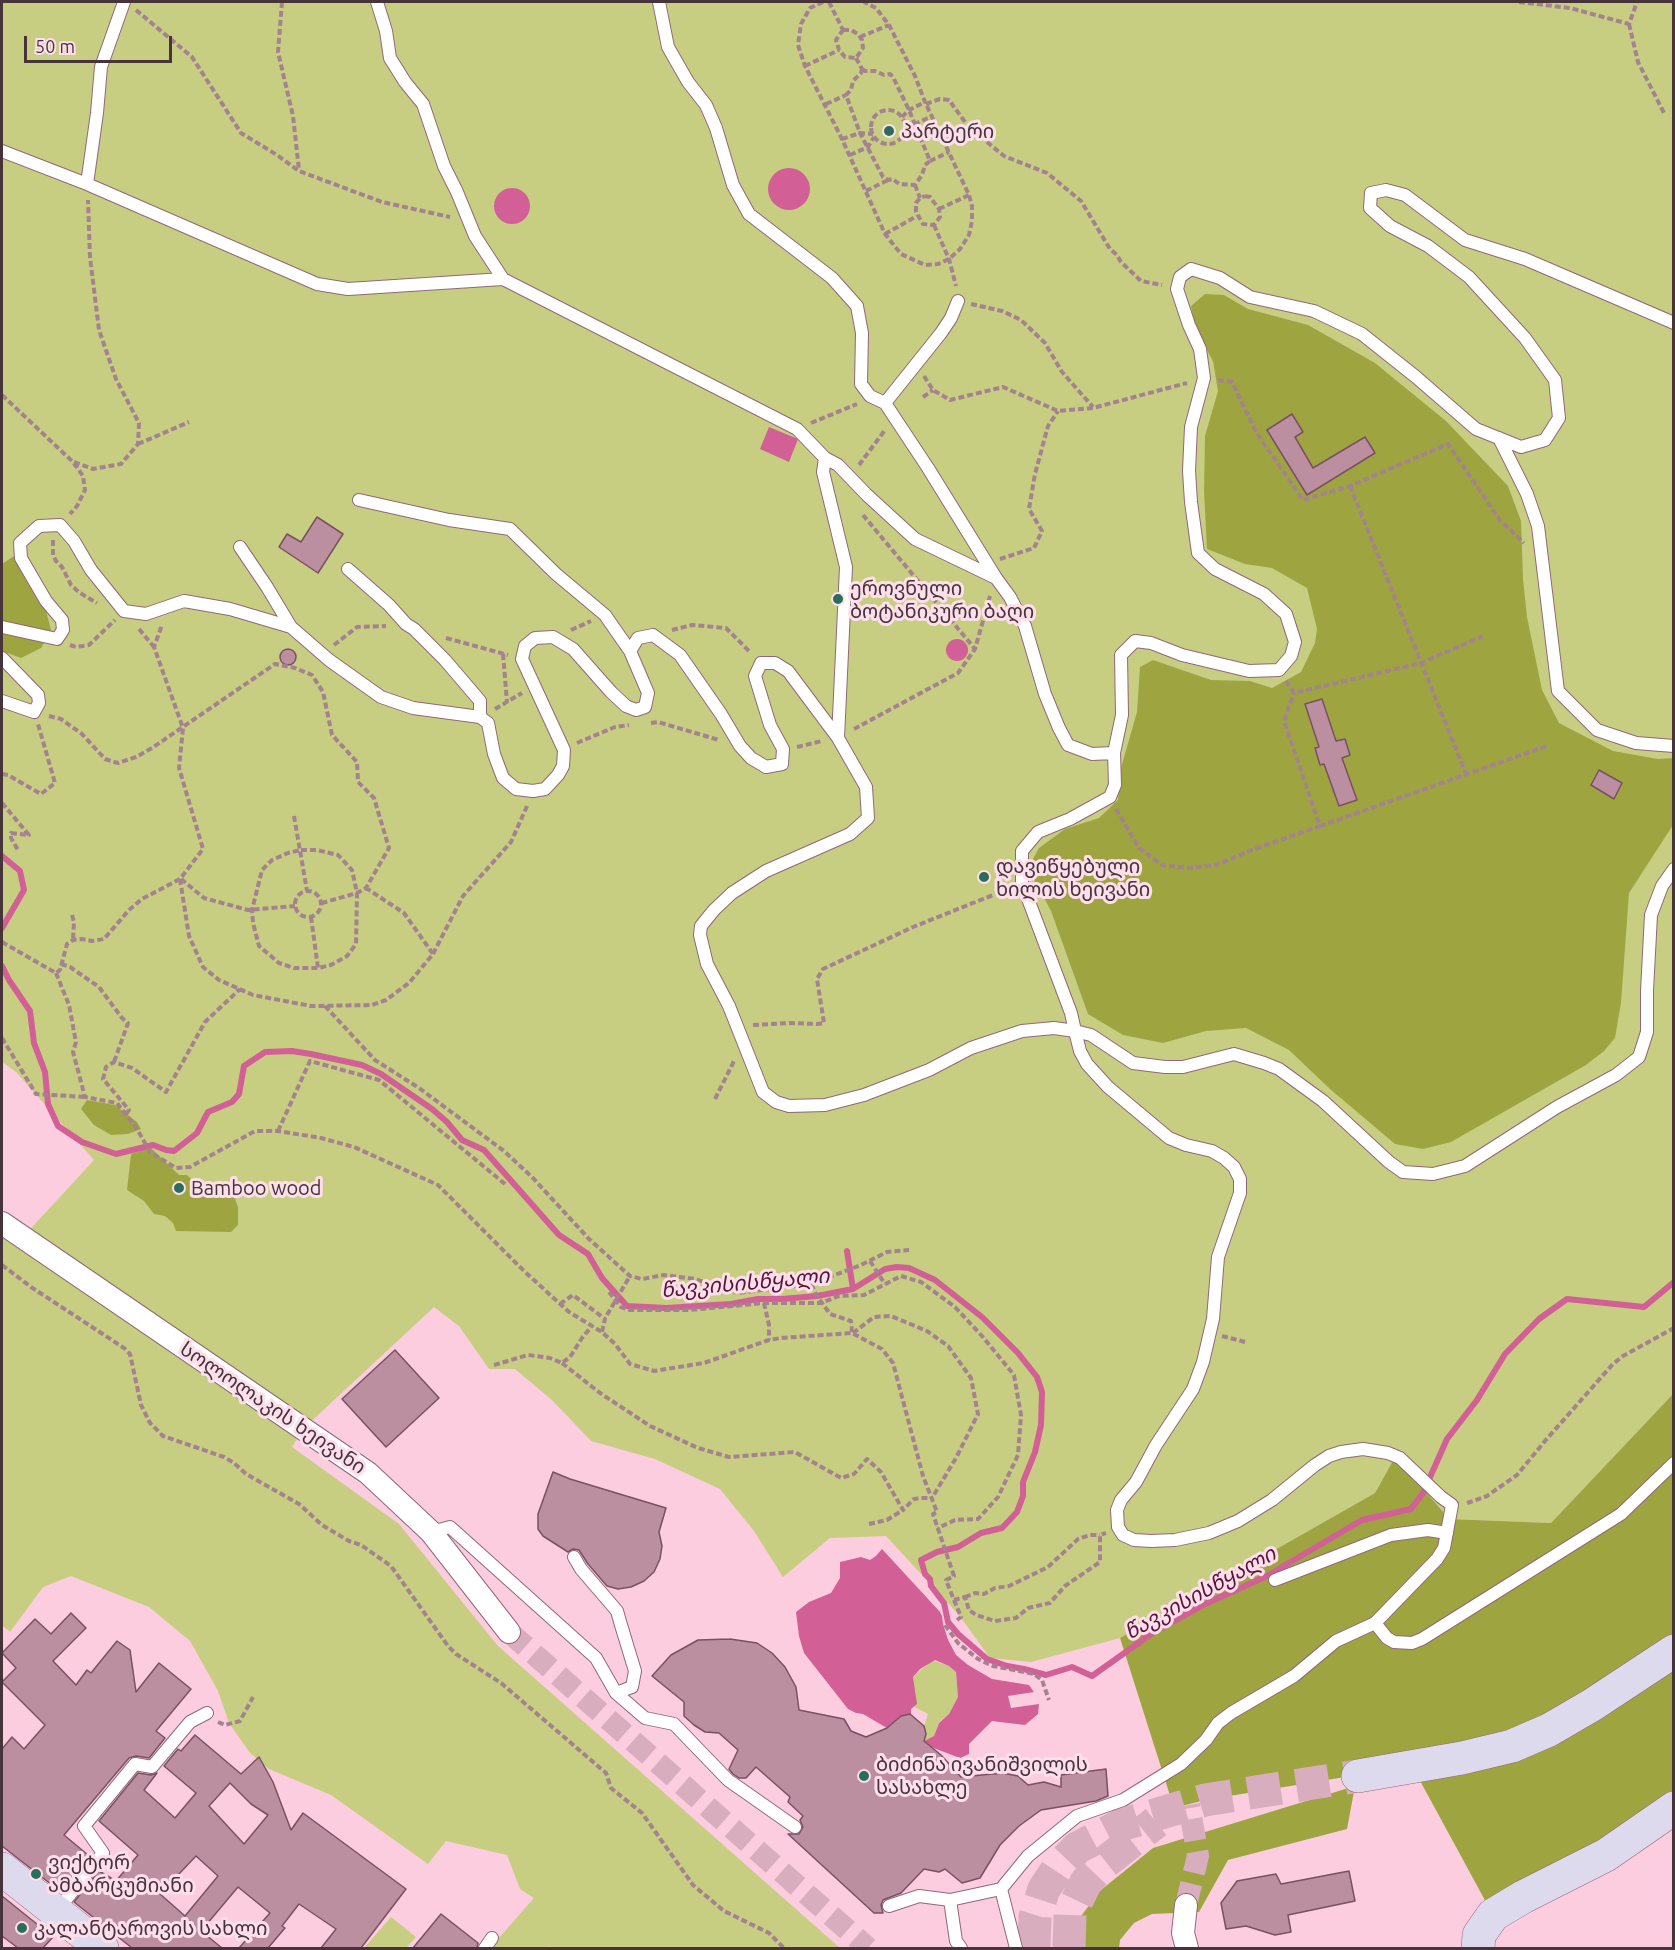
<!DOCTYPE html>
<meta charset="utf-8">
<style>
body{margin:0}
#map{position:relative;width:1675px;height:1950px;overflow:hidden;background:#fcccdf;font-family:Ubuntu,sans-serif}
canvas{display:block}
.frame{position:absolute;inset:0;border:3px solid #47343b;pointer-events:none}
.scale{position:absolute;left:24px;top:36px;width:148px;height:27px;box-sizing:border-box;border:3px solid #47343b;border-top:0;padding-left:8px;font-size:18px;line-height:21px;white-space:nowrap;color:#47343b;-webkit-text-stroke:4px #fddfeb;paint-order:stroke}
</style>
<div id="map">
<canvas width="1675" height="1950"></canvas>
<div class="frame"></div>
<div class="scale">50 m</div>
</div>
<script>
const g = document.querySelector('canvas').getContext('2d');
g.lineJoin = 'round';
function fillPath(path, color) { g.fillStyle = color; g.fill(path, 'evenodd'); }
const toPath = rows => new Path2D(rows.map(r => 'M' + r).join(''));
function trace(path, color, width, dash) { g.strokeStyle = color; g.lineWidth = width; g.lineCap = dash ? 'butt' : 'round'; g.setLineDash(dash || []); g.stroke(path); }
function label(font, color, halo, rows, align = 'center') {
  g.font = font + ' Ubuntu,"Noto Sans Georgian",sans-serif'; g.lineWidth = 6; g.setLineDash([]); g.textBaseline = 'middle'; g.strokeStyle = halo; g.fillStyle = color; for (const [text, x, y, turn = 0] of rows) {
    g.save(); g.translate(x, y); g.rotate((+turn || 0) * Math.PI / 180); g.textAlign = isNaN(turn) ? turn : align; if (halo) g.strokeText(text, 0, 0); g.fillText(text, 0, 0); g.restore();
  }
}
const green = toPath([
 [2,2,1673,2,1673,1394,1551,1523,1449,1519,1405,1467,1394,1460,1375,1493,1120,1638,1031,1662,990,1658,959,1615,886,1536,830,1538,783,1577,754,1531,720,1489,655,1459,591,1441,553,1401,515,1369,489,1369,459,1326,434,1307,303,1429,292,1447,399,1524,498,1646,840,1948,552,1948,549,1946,546,1948,490,1948,534,1898,520,1889,507,1855,446,1841,428,1864,331,1795,269,1769,250,1753,229,1723,218,1691,190,1641,149,1607,71,1576,43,1587,10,1632,2,1625,2,1223,22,1238,94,1160,16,1072,2,1062],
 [932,1660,949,1666,956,1672,958,1697,949,1714,939,1722,934,1736,924,1741,926,1734,924,1726,928,1714,913,1706,916,1704,913,1677],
 [391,1917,416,1937,406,1948,364,1948]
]);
const forest = toPath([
 [1205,294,1224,295,1248,309,1308,325,1375,363,1446,421,1508,486,1521,521,1523,579,1527,617,1542,690,1559,723,1613,751,1658,759,1673,758,1673,825,1629,893,1621,1003,1615,1038,1604,1051,1586,1065,1451,1142,1423,1149,1395,1144,1330,1089,1289,1050,1246,1028,1206,1031,1163,1043,1123,1035,1088,1014,1051,911,1028,868,1039,848,1065,829,1099,818,1118,800,1121,768,1137,712,1140,667,1153,660,1211,680,1250,681,1272,688,1301,672,1315,643,1317,629,1307,588,1272,568,1245,564,1207,549,1204,491,1205,436,1218,391,1213,361,1195,328,1191,306],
 [14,556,44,603,51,630,41,648,21,658,2,651,2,564],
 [87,1100,115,1105,137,1122,141,1129,128,1134,111,1135,94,1125,81,1109],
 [151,1148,179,1175,187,1175,199,1186,228,1181,238,1207,238,1225,231,1232,176,1231,173,1223,165,1216,154,1214,144,1201,127,1190,131,1154],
 [1673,1394,1673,1808,1493,1915,1412,1766,1205,1800,1174,1808,1120,1638,1375,1493,1394,1459,1405,1467,1449,1519,1551,1523],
 [1355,1786,1347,1829,1228,1860,1199,1912,1152,1914,1134,1923,1120,1940,1119,1948,1083,1948,1078,1920,1101,1890,1153,1848]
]);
const water = toPath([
 '768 189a21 21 0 1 1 42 0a21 21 0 1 1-42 0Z',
 '494 206a18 18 0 1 1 36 0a18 18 0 1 1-36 0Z',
 [769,427,798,439,789,462,760,449],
 '946 650a11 11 0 1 1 22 0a11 11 0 1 1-22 0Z',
 [882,1549,940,1612,942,1616,943,1624,948,1640,956,1655,968,1665,992,1679,1029,1685,1034,1692,1008,1696,1011,1708,1039,1704,1038,1714,1025,1725,992,1721,969,1744,969,1754,960,1758,931,1747,924,1741,934,1736,939,1723,949,1714,958,1697,956,1672,949,1666,935,1660,920,1669,913,1677,917,1704,911,1709,911,1714,901,1716,887,1728,863,1714,856,1713,848,1709,804,1653,799,1636,796,1612,809,1602,831,1593,840,1578,840,1562,861,1557,870,1560,876,1556]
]);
const stream = toPath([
 [2,856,20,871,24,890,2,928],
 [2,966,9,980,30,1011,34,1043,45,1072,48,1104,58,1126,82,1142,116,1154,153,1145,166,1150,174,1151,197,1133,208,1112,232,1102,239,1094,244,1066,265,1052,292,1051,311,1054,362,1065,381,1074,432,1109,447,1122,462,1140,484,1150,559,1235,588,1254,602,1278,627,1306,666,1308,731,1304,758,1299,782,1299,817,1296,853,1289,885,1269,897,1267,909,1268,935,1280,982,1317,1018,1353,1037,1377,1042,1392,1041,1425,1035,1452,1023,1482,1023,1496,1017,1512,1002,1528,981,1533,958,1547,937,1552,921,1560,925,1574,930,1579,931,1586,944,1603,948,1622,958,1634,987,1659,1007,1666,1024,1669,1046,1675,1072,1667,1092,1676,1154,1632,1203,1605,1265,1577,1362,1520,1411,1509,1423,1493,1447,1439,1477,1400,1505,1354,1539,1319,1567,1299,1644,1307,1674,1282],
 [847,1251,853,1289]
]);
const building = toPath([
 [1292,414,1303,432,1295,437,1313,468,1365,437,1375,453,1307,495,1267,430,1292,414],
 [317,517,343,534,318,573,279,547,287,534,301,542,317,517],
 '280 657a8 8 0 1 1 16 0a8 8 0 1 1-16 0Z',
 [1322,699,1336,741,1345,739,1350,755,1342,758,1357,800,1339,806,1324,764,1320,765,1315,748,1319,747,1305,704,1322,699],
 [1599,770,1622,783,1614,799,1591,785,1599,770],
 [395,1350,439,1398,386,1447,342,1399,395,1350],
 [553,1472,570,1479,666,1508,659,1532,662,1546,660,1559,654,1572,644,1581,631,1587,618,1589,607,1586,588,1564,579,1550,573,1549,568,1552,543,1536,538,1529,538,1514,553,1472],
 [71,1613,86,1628,53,1661,76,1685,87,1670,91,1673,117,1641,130,1650,136,1692,159,1663,191,1689,156,1731,165,1738,149,1758,136,1756,129,1758,64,1835,88,1855,83,1861,85,1862,61,1892,2,1846,2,1749,12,1737,24,1749,45,1725,2,1682,16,1668,2,1653,35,1619,51,1634,71,1613],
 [730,1639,757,1643,772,1653,785,1667,796,1687,799,1710,844,1719,851,1731,866,1737,887,1728,901,1716,910,1714,924,1726,926,1734,924,1741,941,1755,961,1777,1003,1773,1018,1776,1028,1785,1044,1782,1061,1787,1061,1775,1106,1769,1108,1796,1096,1801,1041,1810,1019,1826,1000,1845,980,1878,962,1883,945,1869,939,1872,924,1869,901,1893,883,1900,881,1905,883,1913,874,1913,788,1834,799,1834,803,1827,800,1820,803,1816,788,1802,790,1797,756,1767,746,1778,739,1778,733,1774,729,1769,738,1750,719,1733,705,1732,694,1725,684,1716,684,1702,652,1676,671,1655,698,1640,730,1639],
 [195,1735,241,1774,259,1757,273,1782,291,1830,303,1813,406,1889,361,1948,321,1948,336,1929,299,1904,282,1926,285,1928,268,1948,239,1948,270,1913,238,1887,201,1931,222,1948,132,1948,74,1902,99,1871,116,1881,138,1855,99,1821,138,1773,151,1775,157,1773,144,1790,175,1818,196,1793,164,1766,178,1749,181,1751,195,1735],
 [230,1783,251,1804,268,1815,244,1844,209,1806,230,1783],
 [196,1856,218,1876,185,1916,160,1894,196,1856],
 [1349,1871,1355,1901,1288,1915,1291,1932,1275,1935,1246,1926,1226,1929,1221,1903,1237,1881,1276,1874,1281,1884,1349,1871],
 [2,1896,53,1937,43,1948,18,1948,2,1936,2,1896],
 [441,1914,478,1943,477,1948,413,1948,441,1914]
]);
const streetTunnel = toPath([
 [509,1632,868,1948],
 [1186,1905,1198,1856,1189,1805]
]);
const secondaryTunnel = toPath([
 [1034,1948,1035,1917,1044,1889,1058,1868,1077,1848,1121,1825,1205,1800,1358,1776],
 [1069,1948,1070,1915,1086,1882,1103,1864,1156,1822]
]);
const path = toPath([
 [282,2,278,52,293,116,299,170],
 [823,2,810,8,801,24,798,45,805,66,842,139,885,234,901,254,925,265,938,264,949,259,960,249,969,235,972,221,972,206,969,195,925,102,915,76,889,25,876,8,864,2],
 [829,2,843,30],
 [1519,2,1570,8,1629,24,1637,2],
 [136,10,192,57,241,133,277,155,299,171,382,202,450,217],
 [1629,24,1638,62,1665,115],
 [843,30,851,30,858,34,862,40,863,48,856,58,845,57,839,50,836,40,843,30],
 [860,37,889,25],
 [856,58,862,69],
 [805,66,839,50],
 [862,69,865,71,875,71,884,75,890,74,893,77,909,110,930,161,925,165,922,175,915,185,899,184,893,179,888,180,883,177,860,133,846,95,851,90,853,81,861,73,862,69],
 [826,104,846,95],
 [926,104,940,99,949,100,965,122,980,133,987,142,1004,156,1047,173,1081,201,1110,249,1117,255,1121,262,1141,281,1162,285],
 '871 127a17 17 0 1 1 34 0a17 17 0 1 1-34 0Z',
 [902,117,909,110,925,102],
 [905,124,915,124,932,116],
 [842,139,860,133,873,134],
 [850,155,868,147,874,137],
 [930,161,949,152],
 [915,185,920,198],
 [866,191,888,180],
 [925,196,930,197,939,209,940,217,934,225,923,224,916,212,916,203,920,198,925,196],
 [939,209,969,195],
 [934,225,949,259,956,286],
 [885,234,917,216],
 [971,304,1002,311,1021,320,1045,343,1062,372,1093,407],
 [924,376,933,390,950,400,1003,387,1058,411,1093,408,1187,383],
 [1218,380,1232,382,1256,432,1303,500,1350,486,1448,444,1500,520,1524,543],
 [2,395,73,462,83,476,85,490,77,506,70,514],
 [923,397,933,390],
 [811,423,857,404],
 [138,444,189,422],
 [74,462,93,469,121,464,138,444,139,423,116,379,99,330,90,257,88,200],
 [859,465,885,430],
 [1350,486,1466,774],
 [863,515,975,649],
 [53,540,53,555,56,561,62,567,71,585,80,593,97,603],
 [1000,559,1034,548,1042,531,1029,509,1035,474,1048,426,1058,411],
 [139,629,154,647],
 [571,630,591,621],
 [672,630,692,625,726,628,750,652],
 [446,638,508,655],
 [70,645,76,647,89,645,115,620],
 [334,645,357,627,386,626],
 [503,654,507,702],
 [1286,681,1294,693,1421,663,1483,636],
 [495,709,522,693],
 [49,716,61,719,82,734,105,759,118,763,136,757,152,748,275,664,295,668,312,675,323,692,332,735,357,762,358,782,374,798,389,848,366,888,357,893,322,903],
 [651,723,658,722,719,740],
 [854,729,958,673,975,649,990,596],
 [577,743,615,727,629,725],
 [797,747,822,741],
 [2,774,8,775,41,794,55,783,38,724],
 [2,803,29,835,11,833,11,838,19,852],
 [1116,809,1139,848,1162,865,1189,868,1216,865,1252,850,1320,826,1284,721,1294,693],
 [294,816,307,891],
 [1320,826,1547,746],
 [301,850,317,850,338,855,352,870,357,893,356,944,347,956,331,965,318,968,294,968,279,963,259,946,253,923,252,910,262,870,272,860,288,853,301,850],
 [180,879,189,936,203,967,219,980,253,995,311,1006,372,1005,386,1000,409,983,433,954,404,913,366,888],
 [181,879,204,898,248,910,295,906],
 '295 904a13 13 0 1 1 26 0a13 13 0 1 1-26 0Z',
 [72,915,74,922,73,940],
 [311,917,318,968],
 [2,942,56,973,60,970,67,944,73,940,82,939,92,941,104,939,129,910,142,899,180,879,203,849,179,768,183,728,154,647,162,625],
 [433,954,463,896,511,842,528,804],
 [61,964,70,967,99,987,122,1018,128,1023,114,1062],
 [56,973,69,1005,76,1042,73,1052,85,1097,117,1103,137,1129,150,1152,176,1168,190,1167,255,1131,278,1131,321,1138,354,1147,438,1185,524,1271,569,1312,602,1332,615,1344,630,1364,654,1371,704,1363,769,1340,781,1338,852,1333,882,1349,893,1363,923,1476,937,1512,933,1514,954,1576,946,1580,954,1600,965,1597,969,1610,976,1615,995,1621,1016,1618,1028,1608,1050,1603,1065,1586,1100,1562,1100,1535,1106,1533],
 [325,1006,375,1060,419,1088,504,1151,532,1177,589,1239,630,1276,642,1279,664,1275,695,1279,738,1293,811,1284,861,1265,887,1252,909,1250],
 [753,1025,789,1023,817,1024,824,1023,817,979,823,969,913,927,1008,889],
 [2,1038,36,1094,85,1097],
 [715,1099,734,1061],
 [126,1114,129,1110,103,1079,106,1067,114,1062,132,1068,166,1092,205,1022,240,989],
 [278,1131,310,1061,379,1080,505,1184],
 [870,1261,885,1284],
 [2,1265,31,1287,124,1348,130,1354,141,1405,150,1423,163,1436,224,1457,234,1463,246,1474,299,1504,322,1525,349,1541,361,1545,391,1566,448,1646,456,1654,501,1683,606,1773,611,1788,642,1813,693,1885,724,1911,769,1933,784,1948],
 [811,1284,817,1296,830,1314,851,1321,852,1332],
 [609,1292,621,1307,630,1310,690,1310,764,1303,821,1303,839,1296,864,1295,901,1276,921,1282,955,1307,982,1336,1014,1375,1021,1415,1018,1455,998,1497,978,1519,955,1520,938,1528],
 [764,1303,769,1325,769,1340],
 [560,1304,573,1295,605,1319,602,1332],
 [853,1333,874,1317,891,1316,927,1331,948,1346,971,1378,978,1414,956,1458,932,1498],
 [1222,1336,1245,1342],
 [562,1363,600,1393,650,1426,698,1448,729,1457,795,1452,841,1478,854,1474,867,1459,881,1472,903,1510,914,1499,921,1498,932,1498],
 [494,1365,528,1355,550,1358,562,1363,570,1357,582,1338,592,1326],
 [1467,1503,1487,1496,1517,1475,1545,1441,1613,1364,1623,1356,1674,1328],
 [869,1524,887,1520,903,1510],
 [965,1597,975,1593,984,1594,995,1588,1009,1586,1048,1567,1078,1539,1090,1535,1100,1535],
 [954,1600,961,1617,957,1620],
 [945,1625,958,1643,978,1659,993,1666,1024,1672,1034,1674,1042,1680,1049,1700],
 [218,1722,225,1725,240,1721,253,1697]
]);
const lane = toPath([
 [377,2,386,31,390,58,405,82,423,104,444,166,457,192,475,236,503,279],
 [659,2,668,47,688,82,706,105,716,128,733,185,749,214,832,278,857,306,862,333,861,384,870,396,885,403],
 [2,151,87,184,317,284,348,289,503,279,797,429,825,458,838,465,867,495,915,539,996,578],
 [87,184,97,113,101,67,124,2],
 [958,301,951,318,941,333,885,403,928,468,996,578,1010,597,1025,626,1045,694,1059,728,1068,745,1092,754,1114,753,1115,785,1110,797,1070,819,1038,832,1022,851,1022,883,1071,1013,1075,1031,1091,1035,1133,1063,1165,1067,1183,1067,1234,1054,1264,1063,1279,1069,1323,1101,1389,1162,1403,1172,1433,1174,1465,1166,1557,1107,1616,1075,1639,1057,1647,1032,1647,991,1651,915,1662,886,1674,869],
 [1499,438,1527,494,1538,526,1558,691,1597,730,1636,743,1674,746],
 [825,458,823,472,846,567,838,738,866,787,868,818,850,834,766,871,732,893,714,910,701,926,700,935,707,964,729,1006,763,1092,776,1102,789,1106,825,1105,864,1095,929,1070,971,1048,1022,1031,1054,1028,1075,1031,1080,1051,1087,1064,1108,1087,1169,1138,1186,1145,1212,1151,1224,1158,1234,1167,1240,1179,1240,1193,1218,1257,1213,1319,1203,1362,1193,1389,1156,1445,1136,1482,1121,1500,1117,1510,1118,1527,1123,1535,1134,1540,1151,1541,1175,1540,1209,1533,1238,1521,1272,1500,1315,1465,1329,1456,1341,1452,1363,1449,1388,1453,1400,1458,1441,1497,1452,1505,1444,1548,1437,1559,1375,1623,1336,1641,1294,1676,1231,1713,1218,1723,1206,1740,1181,1764,1123,1800,1077,1816,1028,1856,1001,1889,950,1900,956,1941,961,1948],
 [359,500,449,520,510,529,556,574,605,615,630,651],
 [240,547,267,587,291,627,329,660,381,697,413,708,480,717,488,723,494,754,503,778,516,789,533,791,545,789,558,775,563,766,564,750,522,659,525,646,535,638,553,637,573,649,611,692,626,706,636,710,645,707,648,693,630,651,638,638,653,635,680,655,721,714,740,746,751,758,766,767,782,764,783,749,770,725,755,676,761,663,775,663,788,671,838,738],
 [348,569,389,605,406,624,414,629,445,660,480,701,480,717],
 [2,627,57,639,63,630,62,620,46,601,21,558,20,543,39,526,60,525,74,541,91,570,124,611,146,614,184,601,230,609,291,627],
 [2,658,38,695,39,703,34,712,2,701],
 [1114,753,1122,715,1121,655,1135,641,1151,643,1182,655,1249,671,1279,670,1291,656,1295,642,1286,614,1264,594,1215,569,1198,553,1191,502,1189,471,1191,427,1204,378,1200,349,1189,325,1177,289,1180,277,1191,269,1220,278,1250,297,1314,311,1362,334,1416,377,1476,429,1521,447,1545,440,1559,418,1555,380,1525,338,1469,277,1428,246,1390,226,1370,208,1371,193,1386,190,1405,195,1465,240,1525,259,1674,323],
 [431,1532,450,1527,596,1658,616,1693,645,1718,674,1724,728,1780,795,1827],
 [574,1557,581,1569,617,1611,621,1625,635,1671,632,1687,616,1693],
 [1275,1580,1391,1535,1428,1530,1447,1533],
 [1375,1623,1387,1638,1394,1642,1412,1643,1422,1639,1621,1514,1674,1463],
 [1001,1889,1016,1948],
 [889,1906,919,1896,950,1900],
 [57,1911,103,1853,84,1826,135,1764,152,1767,190,1722,207,1713],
 [485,1948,492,1938]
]);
const street = toPath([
 [2,1223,368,1473,431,1532,509,1632],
 [1186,1905,1183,1933,1187,1948]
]);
const secondary = toPath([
 [1358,1776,1462,1758,1512,1746,1549,1730,1592,1705,1674,1651],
 [2,1869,102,1948],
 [1478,1948,1479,1935,1493,1915,1523,1897,1606,1855,1674,1808]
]);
const pathBridge = toPath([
 [607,1315,630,1276]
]);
const markers = [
 [889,131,6,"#2c6c5b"],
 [838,599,6,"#2c6c5b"],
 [984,877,6,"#2c6c5b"],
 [179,1188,6,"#2c6c5b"],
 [864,1776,6,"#2c6c5b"],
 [36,1874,6,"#2c6c5b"],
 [22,1928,6,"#2c6c5b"]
];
const poiNames = [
 ["პარტერი",901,131],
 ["ეროვნული",850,588],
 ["ბოტანიკური ბაღი",850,611],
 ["დავიწყებული",996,866],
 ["ხილის ხეივანი",996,889],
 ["Bamboo wood",191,1188],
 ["ბიძინა ივანიშვილის",876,1764],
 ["სასახლე",876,1787],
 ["ვიქტორ",48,1862],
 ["ამბარცუმიანი",48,1885],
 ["კალანტაროვის სახლი",34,1928]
];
const streetNames = [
 ["სოლოლაკის ხეივანი",273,1408,34]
];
const waterNames = [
 ["წავკისისწყალი",745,1283,-5],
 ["წავკისისწყალი",1200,1593,-29]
];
fillPath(green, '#c7ce82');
fillPath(forest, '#9ea540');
fillPath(water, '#d25f95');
trace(stream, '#d25f95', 6);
fillPath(building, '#bb8ea0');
trace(building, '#7a5162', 1.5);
trace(streetTunnel, '#d8aebe', 22, [22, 11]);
trace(secondaryTunnel, '#d8aebe', 33, [33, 16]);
trace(lane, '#926779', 14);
trace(street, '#926779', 24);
trace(secondary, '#926779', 34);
trace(path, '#a4828f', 4, [6, 3]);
trace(lane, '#fff', 12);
trace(street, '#fff', 22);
trace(secondary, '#dedaed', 33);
trace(pathBridge, '#a4828f', 4, [6, 3]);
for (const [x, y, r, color] of markers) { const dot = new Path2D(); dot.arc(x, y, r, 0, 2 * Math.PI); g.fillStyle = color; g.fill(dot); trace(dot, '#fddfeb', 2); }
label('20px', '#47343b', '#fddfeb', poiNames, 'left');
label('20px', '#47343b', '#fddfeb', streetNames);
label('italic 21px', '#5b1239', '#fddfeb', waterNames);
</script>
